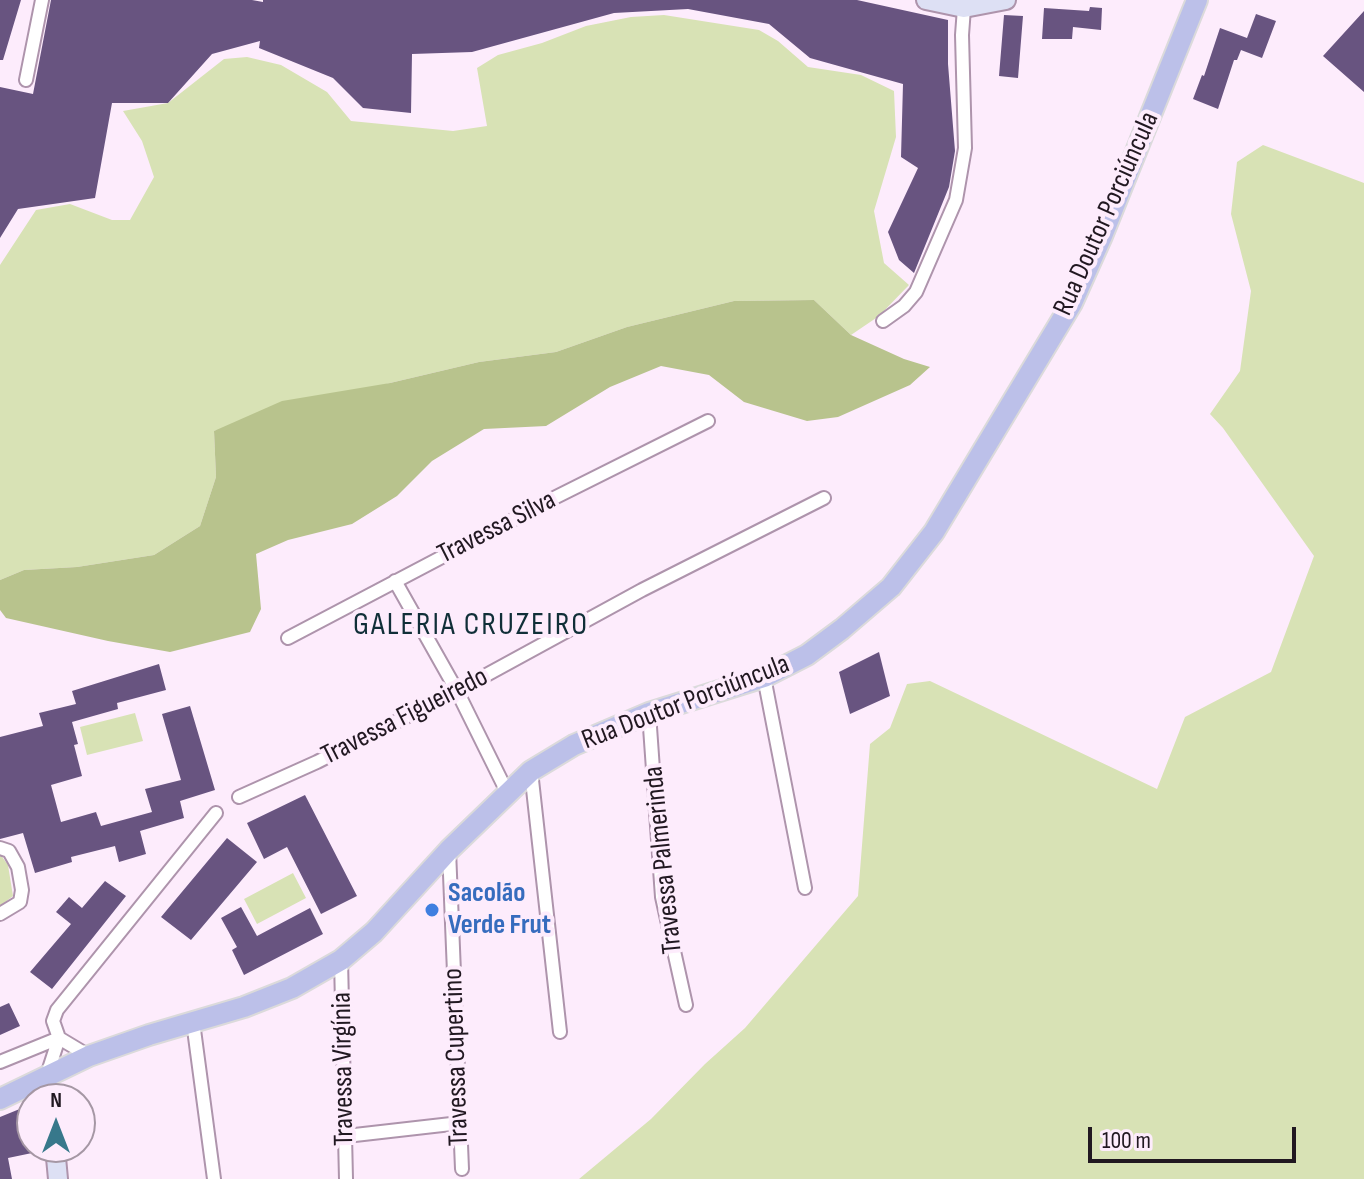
<!DOCTYPE html>
<meta charset="utf-8">
<style>
body{margin:0}
#map{position:relative;width:1364px;height:1179px;overflow:hidden;background:#fdecfc;font-family:"Sofia Sans Condensed",sans-serif}
canvas{display:block}
.north{position:absolute;left:16px;top:1083px;width:80px;height:80px;box-sizing:border-box;background:#fdecfc;border:2px solid #a597a4;border-radius:50%;rotate:0deg;font-size:22px;font-weight:700;line-height:32px;text-align:center;color:#211821}
.north::after{content:'';display:block;margin:auto;width:28px;height:36px;background:#37788b;clip-path:polygon(50% 0,100% 100%,50% 72%,0 100%)}
.scale{position:absolute;left:1088px;top:1127px;width:208px;height:36px;box-sizing:border-box;border:4px solid #211821;border-top:0;padding-left:10px;font-size:24px;line-height:28px;white-space:nowrap;color:#211821;-webkit-text-stroke:6px #fdecfc;paint-order:stroke}
</style>
<div id="map">
<canvas width="1364" height="1179"></canvas>
<div class="north">N</div>
<div class="scale">100 m</div>
</div>
<script>
const g = document.querySelector('canvas').getContext('2d');
g.lineJoin = 'round';
function fillPath(path, color) { g.fillStyle = color; g.fill(path, 'evenodd'); }
const toPath = rows => new Path2D(rows.map(r => 'M' + r).join(''));
function trace(path, color, width, dash) { g.strokeStyle = color; g.lineWidth = width; g.lineCap = dash ? 'butt' : 'round'; g.setLineDash(dash || []); g.stroke(path); }
function label(font, color, halo, rows, align = 'center') {
  g.font = font + ' "Sofia Sans Condensed",sans-serif'; g.lineWidth = 8; g.setLineDash([]); g.textBaseline = 'middle'; g.strokeStyle = halo; g.fillStyle = color; for (const [text, x, y, turn = 0] of rows) {
    g.save(); g.translate(x, y); g.rotate((+turn || 0) * Math.PI / 180); g.textAlign = isNaN(turn) ? turn : align; if (halo) g.strokeText(text, 0, 0); g.fillText(text, 0, 0); g.restore();
  }
}
const green = toPath([
 [664,15,759,30,778,41,808,67,861,75,894,91,896,137,874,211,884,263,909,285,879,316,851,335,814,300,734,301,627,327,556,352,479,362,390,383,214,431,216,477,200,526,154,555,77,567,24,570,0,580,0,265,36,210,70,204,112,220,130,220,154,177,142,141,123,111,168,103,224,59,247,57,281,65,327,92,351,121,453,131,487,126,477,68,498,55,542,43,586,26,631,17],
 [1263,145,1364,183,1364,1179,579,1179,651,1119,705,1064,745,1028,858,896,870,744,890,728,907,684,930,681,1157,789,1185,717,1271,672,1314,556,1223,428,1210,414,1240,371,1251,291,1231,214,1237,162],
 [135,713,143,741,87,755,80,727],
 [0,854,8,865,13,896,0,906],
 [293,873,306,898,257,924,244,899]
]);
const forest = toPath([
 [814,300,851,335,904,359,930,367,910,385,838,417,807,421,744,402,709,375,661,366,610,387,546,426,484,429,432,461,397,496,352,524,288,540,256,554,261,609,250,632,170,652,108,641,6,618,0,610,0,580,24,570,77,567,154,555,200,526,216,477,214,431,282,401,390,383,479,362,556,352,627,327,734,301]
]);
const building = toPath([
 [0,0,21,0,3,60,0,60],
 [51,0,252,0,263,2,263,0,857,0,948,20,948,64,955,151,949,187,914,273,899,260,888,232,918,168,901,157,903,84,810,58,769,24,688,9,614,13,472,52,412,54,411,113,363,108,333,78,259,48,260,41,212,54,168,103,112,103,95,198,18,209,0,238,0,87,33,94],
 [1090,7,1102,8,1101,30,1073,27,1072,39,1042,39,1044,8,1089,11],
 [1364,11,1364,92,1323,56],
 [1256,14,1276,21,1262,58,1241,50,1237,60,1234,60,1218,109,1193,99,1202,75,1204,76,1220,28,1247,38],
 [1004,15,1023,16,1018,78,999,76],
 [879,652,890,696,850,714,839,672],
 [159,664,166,690,117,703,118,709,72,722,78,744,74,745,82,776,51,785,61,822,96,812,101,826,152,812,145,789,181,780,162,714,190,706,215,790,180,801,184,818,140,831,146,854,119,862,115,846,71,857,72,862,35,873,23,833,0,839,0,737,43,726,39,713,76,704,72,691],
 [305,795,357,896,321,914,287,847,264,859,247,823],
 [227,838,257,862,191,940,161,917],
 [105,881,126,896,52,989,30,972,71,924,56,912,69,897,82,908],
 [241,907,257,936,310,908,323,934,244,975,232,950,237,947,221,918],
 [9,1003,20,1026,0,1035,0,1007],
 [32,1104,32,1153,8,1158,12,1179,0,1179,0,1117]
]);
const street = toPath([
 [26,80,42,0],
 [883,321,904,306,916,292,956,200,965,148,962,35,964,8],
 [395,581,457,691,507,792],
 [288,638,556,497,708,421],
 [764,677,805,888],
 [649,713,662,897,686,1005],
 [531,771,560,1032],
 [239,797,317,762,457,691,642,590,824,498],
 [0,848,9,851,18,867,22,890,20,902,0,914],
 [449,850,462,1169],
 [341,960,346,1179],
 [193,1022,214,1179],
 [0,1062,59,1038,53,1021,57,1010,216,813],
 [46,1078,59,1038,89,1056],
 [346,1136,460,1123]
]);
const secondary = toPath([
 [926,0,964,8,1006,0],
 [46,1078,51,1099],
 [55,1147,58,1179]
]);
const primary = toPath([
 [0,1099,89,1056,149,1035,244,1007,292,988,341,960,374,932,449,850,531,771,574,745,649,713,764,677,807,655,842,629,891,587,934,532,1072,303,1102,236,1197,0]
]);
const markers = [
 [432,910,8,"#3f7fe0"]
];
const streetNames = [
 ["Rua Doutor Porciúncula",1107,214,-66],
 ["Travessa Silva",497,528,-27],
 ["Rua Doutor Porciúncula",686,703,-21],
 ["Travessa Figueiredo",405,717,-27],
 ["Travessa Palmerinda",664,860,-96],
 ["Travessa Cupertino",457,1057,-92],
 ["Travessa Virgínia",344,1069,-91]
];
const shopNames = [
 ["Sacolão",448,894],
 ["Verde Frut",448,926]
];
const quarterNames = [
 ["GALERIA CRUZEIRO",471,626]
];
fillPath(green, '#d8e2b5');
fillPath(forest, '#b8c38d');
fillPath(building, '#685480');
trace(street, '#ae94ac', 16);
trace(secondary, '#ae94ac', 22);
trace(primary, '#dbdadb', 24);
trace(street, '#fff', 12);
trace(secondary, '#dde0f4', 18);
trace(primary, '#bcc0e9', 20);
for (const [x, y, r, color] of markers) { const dot = new Path2D(); dot.arc(x, y, r, 0, 2 * Math.PI); g.fillStyle = color; g.fill(dot); trace(dot, '#fdecfc', 3); }
label('28px', '#211821', '#fdecfc', streetNames);
label('bold 28px', '#366cbe', '#fdecfc', shopNames, 'left');
g.letterSpacing = '2px';
label('32px', '#102f38', '#fdecfc', quarterNames);
g.letterSpacing = '0px';
</script>
